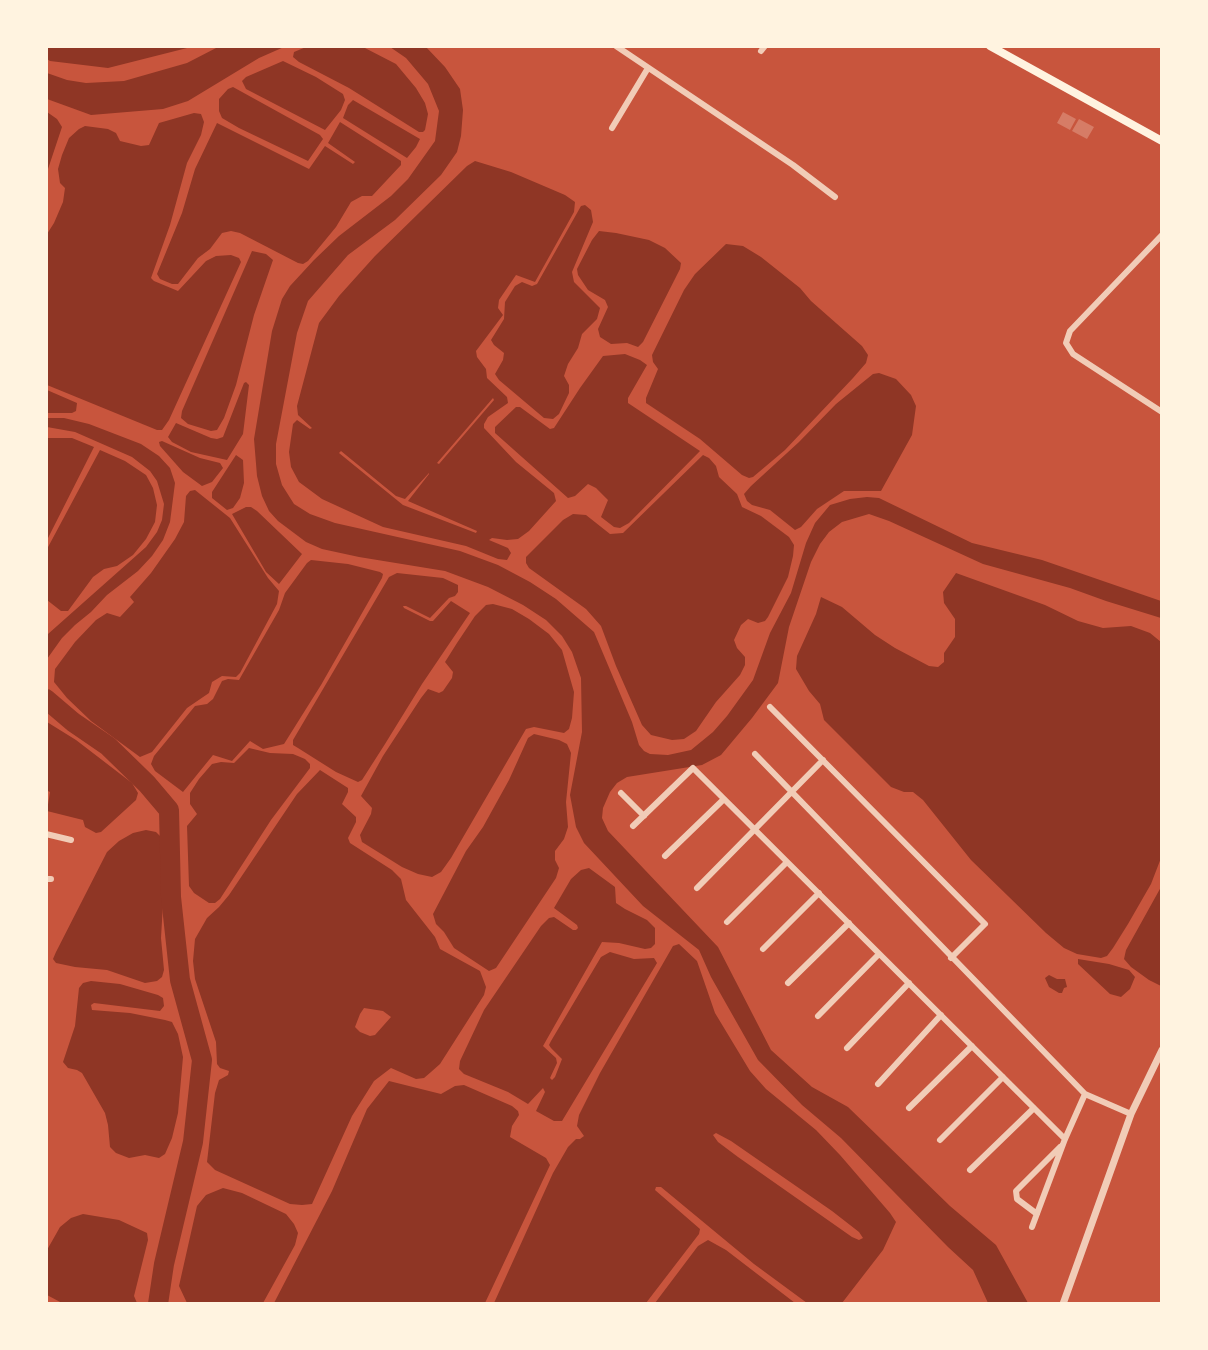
<!DOCTYPE html>
<style>
body{margin:0}
#map{position:relative;width:1208px;height:1350px;overflow:hidden;background:#c8553d;font-family:"Fira Sans Condensed",sans-serif}
canvas{display:block}
.frame{position:absolute;inset:0;border:48px solid #fff3e0;pointer-events:none}
</style>
<div id="map">
<canvas width="1208" height="1350"></canvas>
<div class="frame"></div>
</div>
<script>
const g = document.querySelector('canvas').getContext('2d');
g.lineJoin = 'round';
function fillPath(path, color) { g.fillStyle = color; g.fill(path, 'evenodd'); }
const toPath = rows => new Path2D(rows.map(r => 'M' + r).join(''));
function trace(path, color, width, dash) { g.strokeStyle = color; g.lineWidth = width; g.lineCap = dash ? 'butt' : 'round'; g.setLineDash(dash || []); g.stroke(path); }
const water = toPath([
 [47,46,191,46,191,47,108,68,50,61,47,59],
 [218,47,284,47,259,58,188,101,163,109,91,115,47,99,47,73,67,80,86,83,124,81,187,63],
 [306,47,363,47,396,64,416,88,425,103,428,114,425,130,423,132,419,132,349,88,299,62,293,57,294,52],
 [390,47,426,47,445,67,460,89,463,110,461,136,457,152,441,175,395,220,348,255,308,301,297,333,276,444,276,464,282,485,294,504,310,514,335,523,460,551,498,565,530,582,556,599,594,632,632,722,639,745,644,751,650,754,668,755,691,750,713,732,727,716,753,680,770,633,791,593,806,543,815,523,830,505,850,499,867,497,879,498,972,543,1042,560,1161,601,1161,618,1106,601,1070,588,983,564,889,521,869,514,842,522,829,532,820,544,811,562,789,627,778,683,752,718,721,755,702,765,627,777,617,783,610,792,603,808,602,818,608,831,718,947,771,1050,812,1087,848,1107,950,1206,996,1245,1028,1303,988,1303,973,1270,948,1247,841,1138,802,1105,758,1060,711,977,699,950,643,906,584,843,576,827,570,795,582,732,581,678,572,652,562,636,546,620,523,605,488,587,445,571,359,557,322,549,306,542,278,521,269,511,262,496,257,476,254,439,272,331,282,299,290,286,314,260,339,236,391,196,408,179,435,141,439,111,428,84,406,58],
 [283,61,316,77,343,94,345,100,341,110,325,130,246,89,242,81,246,77],
 [233,87,320,135,323,139,308,161,239,128,222,118,219,111,219,99,228,89],
 [353,100,420,139,416,147,407,158,343,118,348,105],
 [47,112,57,119,62,127,47,172],
 [194,113,201,114,204,122,201,135,187,163,170,225,151,278,154,281,178,291,206,261,216,256,231,255,239,258,241,262,169,420,162,430,157,430,47,385,47,234,54,223,63,202,65,188,60,183,58,169,62,155,69,138,79,129,85,126,108,129,116,133,120,141,141,146,149,145,159,123],
 [340,122,395,157,401,161,401,165,372,196,362,196,351,202,336,227,308,261,303,264,298,263,240,233,231,231,222,233,210,249,198,258,178,284,172,284,160,279,157,274,182,213,195,169,217,123,309,169,325,146,353,164,355,162,328,143],
 [475,161,511,172,565,195,575,202,574,212,535,282,516,275,499,300,498,308,503,315,476,351,477,357,486,369,487,378,507,397,508,403,488,417,484,424,484,428,516,462,554,493,556,501,529,531,518,539,507,540,492,538,489,540,508,548,511,553,507,560,498,559,466,546,383,527,322,499,299,482,291,467,289,452,293,424,297,420,310,429,312,428,298,415,297,406,319,323,339,296,375,256,467,166],
 [493,398,494,400,439,464,437,463],
 [341,451,396,496,405,499,429,473,429,474,408,501,477,531,476,533,403,505,339,453],
 [585,205,591,210,593,222,572,272,574,282,600,308,597,319,582,334,578,348,568,364,564,376,569,385,569,393,559,414,553,419,544,418,499,380,495,374,503,360,504,353,494,345,491,340,504,319,505,302,515,286,522,282,532,286,537,284,581,206],
 [599,231,616,233,649,240,665,248,681,263,680,269,643,342,638,347,627,343,611,344,600,337,598,329,608,307,605,300,588,290,578,275,577,269,592,240],
 [726,244,743,246,761,257,800,288,811,301,862,346,868,355,866,363,853,378,785,450,753,477,749,478,742,475,700,439,646,403,646,398,658,369,653,362,652,355,684,290,695,274],
 [252,251,266,254,273,260,254,315,236,385,224,418,217,430,211,431,188,424,181,418,182,411],
 [625,354,640,360,647,365,628,398,628,403,700,451,629,523,620,528,614,527,601,517,608,500,596,488,588,484,575,496,568,498,495,433,495,427,516,407,520,407,550,429,554,428,580,388,603,356],
 [879,373,896,379,911,395,916,406,912,435,881,491,844,491,817,509,801,527,795,530,770,510,752,505,747,501,744,494,751,486,799,442,836,404,873,374],
 [246,382,249,385,243,434,227,460,191,452,172,442,168,437,176,423,211,438,217,439,223,437,244,383],
 [47,390,77,403,76,411,72,413,47,413],
 [47,418,64,418,89,424,141,444,159,456,170,468,175,483,170,522,163,540,152,556,138,571,107,595,91,612,75,625,62,638,47,659,48,634,146,547,157,532,162,520,164,504,157,481,150,471,132,457,75,432,47,427],
 [47,438,72,438,94,447,47,540],
 [162,441,200,458,220,463,223,468,212,482,202,486,183,472,160,446,159,442],
 [100,450,125,461,146,475,153,488,157,505,155,522,146,539,133,555,117,566,104,569,93,577,68,611,61,611,47,600,47,549],
 [236,455,243,460,244,483,240,498,233,508,227,510,212,498,212,492],
 [703,455,709,458,716,466,719,477,737,494,742,507,761,516,789,537,794,545,793,556,788,577,768,617,765,621,758,623,748,619,741,625,734,640,737,648,745,657,745,665,740,675,716,702,696,731,684,739,672,740,651,735,642,725,616,666,601,626,586,609,529,568,526,563,526,557,563,520,573,514,586,515,610,534,623,533],
 [195,490,230,518,268,578,279,591,277,604,240,673,236,677,222,676,212,682,209,693,187,708,152,752,140,757,91,721,67,698,54,682,55,669,75,642,96,620,107,613,120,617,134,602,130,597,151,573,175,539,184,522,186,496,190,491],
 [246,507,251,507,257,511,302,554,279,584,266,572,232,514],
 [311,560,348,564,380,572,383,574,382,578,321,685,284,744,263,749,250,741,232,761,213,755,183,792,155,771,151,764,154,756,195,706,207,704,213,699,222,681,228,679,239,680,279,610,285,593,307,563],
 [397,573,443,578,458,585,458,592,455,596,449,598,430,618,406,606,403,606,404,608,430,621,433,621,451,601,470,613,422,684,385,744,362,780,358,782,336,772,298,748,293,745,293,740,389,577],
 [956,573,1045,605,1078,621,1103,628,1131,626,1150,633,1161,642,1161,858,1151,884,1128,924,1113,948,1107,956,1101,958,1077,954,1064,948,1046,933,971,860,923,800,913,792,904,792,891,787,824,720,820,704,809,691,796,669,797,656,816,614,821,597,842,607,875,635,895,648,929,666,938,667,944,662,944,653,955,637,955,619,944,603,943,592],
 [493,604,512,609,529,619,549,634,562,650,574,692,572,718,569,729,564,733,534,727,526,729,451,858,441,872,432,877,418,874,402,867,362,842,360,835,371,814,372,808,361,796,383,756,421,698,428,689,439,693,443,691,452,678,453,672,445,662,457,643,475,616,486,605],
 [46,691,56,702,92,730,87,736,47,704],
 [47,722,76,740,132,783,138,793,136,800,101,832,96,833,85,827,83,820,47,811,50,792,46,790],
 [534,734,559,740,567,744,571,753,566,802,568,827,564,839,555,851,555,860,559,868,556,878,496,968,489,971,454,948,444,932,436,924,433,914,466,851,483,827,509,780,528,738],
 [249,748,270,753,293,754,305,759,310,764,310,768,271,820,220,899,215,903,209,903,194,893,189,886,187,826,197,814,190,804,190,793,199,779,212,764,221,762,234,763],
 [320,770,348,788,348,792,342,804,356,817,356,822,348,838,350,843,392,870,401,879,406,900,435,937,440,949,480,971,486,987,484,995,440,1064,431,1072,424,1078,416,1079,391,1068,374,1081,352,1116,312,1204,302,1205,290,1204,215,1170,207,1162,215,1093,219,1080,228,1075,229,1071,220,1068,217,1064,216,1042,195,979,193,961,195,939,207,918,219,907,229,895,297,794],
 [364,1008,383,1011,391,1017,375,1035,370,1036,360,1032,355,1027,360,1014],
 [146,830,156,832,160,836,165,869,161,938,164,970,162,977,157,981,145,983,107,970,75,967,56,963,53,959,56,952,107,852,119,841,133,833],
 [589,868,615,887,616,903,625,909,647,920,655,928,655,944,651,948,645,949,619,943,602,942,543,1046,556,1058,557,1063,550,1078,552,1080,555,1077,562,1059,551,1048,549,1045,551,1041,601,957,610,952,634,959,654,958,657,963,562,1121,554,1121,536,1111,545,1092,543,1088,528,1104,508,1092,464,1074,459,1069,460,1061,484,1010,541,926,549,918,554,917,573,930,576,930,578,928,577,925,554,908,571,879,581,870],
 [1161,887,1161,986,1149,980,1131,967,1124,959,1126,950],
 [679,944,697,961,715,1013,750,1071,766,1089,816,1130,840,1155,890,1213,896,1222,883,1250,842,1303,807,1303,754,1264,661,1187,656,1187,655,1190,700,1229,699,1234,646,1303,494,1303,553,1173,568,1147,576,1139,580,1139,584,1136,577,1126,579,1115,600,1073,673,946],
 [716,1133,731,1141,832,1211,859,1232,863,1238,859,1240,852,1237,738,1157,718,1142,713,1135],
 [1078,959,1109,964,1129,970,1135,977,1130,989,1121,997,1110,994,1078,964],
 [1049,975,1057,979,1065,979,1067,987,1064,988,1062,993,1059,993,1049,987,1045,978],
 [91,981,120,984,158,995,163,998,164,1006,160,1011,94,1003,91,1005,92,1010,130,1013,165,1020,172,1022,178,1034,183,1057,178,1113,172,1138,165,1154,159,1158,145,1155,129,1158,116,1153,110,1147,108,1125,105,1113,82,1073,77,1070,68,1068,63,1062,75,1026,79,988,83,983],
 [389,1081,441,1094,455,1086,464,1085,512,1106,518,1111,519,1115,512,1126,510,1137,546,1158,550,1165,485,1303,274,1303,332,1191,367,1109],
 [223,1188,242,1193,286,1214,294,1224,298,1233,295,1245,263,1303,187,1303,179,1286,197,1206,206,1195],
 [83,1214,119,1220,147,1233,148,1240,134,1296,137,1303,62,1303,47,1295,47,1250,60,1227,71,1218],
 [708,1240,726,1250,795,1303,655,1303,698,1246]
]);
const river = toPath([
 [46,699,73,722,108,746,147,784,169,810,171,897,180,980,202,1060,193,1142,164,1264,158,1304]
]);
const building = toPath([
 [1063,112,1076,119,1070,130,1057,123],
 [1079,119,1094,127,1087,139,1072,131]
]);
const minor = toPath([
 [616,46,793,165,835,197],
 [761,51,765,46],
 [612,128,648,68],
 [1162,235,1070,331,1066,343,1073,354,1162,412],
 [770,707,985,924,951,958],
 [755,754,1085,1094,1131,1114],
 [621,793,644,816],
 [633,826,693,768,1065,1139],
 [46,834,71,840],
 [665,856,724,799],
 [46,879,51,879],
 [697,888,823,760],
 [727,922,787,862],
 [763,949,819,893],
 [788,983,849,923],
 [818,1016,879,954],
 [847,1048,909,983],
 [878,1084,941,1015],
 [909,1108,972,1046],
 [940,1140,1003,1077],
 [970,1170,1034,1108],
 [1037,1214,1017,1199,1016,1191,1060,1147],
 [1032,1227,1065,1139,1085,1094]
]);
const tertiary = toPath([
 [1063,1304,1131,1114,1162,1050]
]);
const secondary = toPath([
 [990,46,1162,141]
]);
fillPath(water, '#8f3625');
trace(river, '#8f3625', 20);
fillPath(building, '#d67c66');
trace(minor, '#f1ccb7', 6);
trace(tertiary, '#f1ccb7', 7);
trace(secondary, '#fff3e0', 8);
</script>
